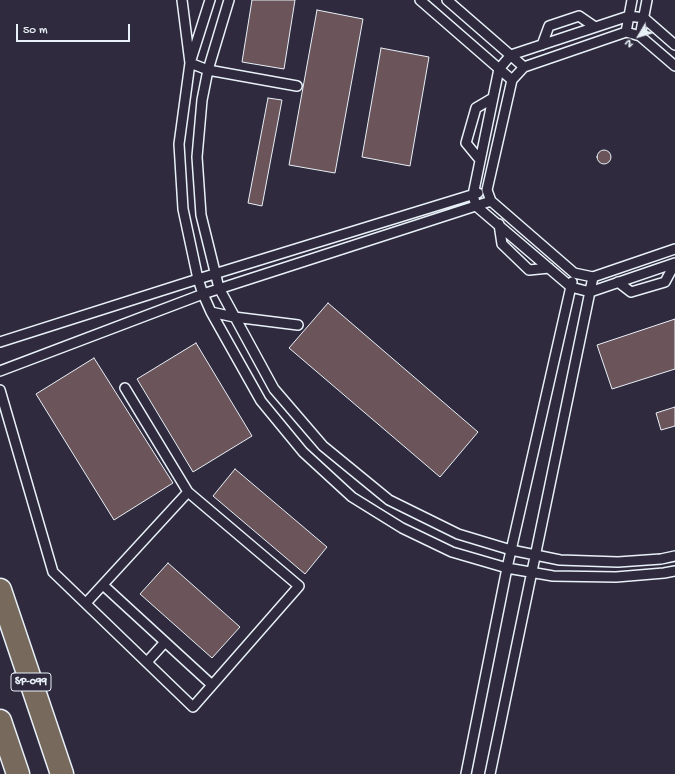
<!DOCTYPE html>
<style>
body{margin:0}
#map{position:relative;width:675px;height:774px;overflow:hidden;background:#2f2a3d;font-family:"Gochi Hand",sans-serif}
canvas{display:block}
.north{position:absolute;left:619px;top:16px;width:40px;height:40px;-webkit-text-stroke:3px #2f2a3d;paint-order:stroke;rotate:232deg;font-size:11px;font-weight:700;line-height:16px;text-align:center;color:#e8f1f8}
.north::after{content:'';display:block;margin:auto;width:14px;height:18px;background:#e8f1f8;clip-path:polygon(50% 0,100% 100%,50% 72%,0 100%)}
.scale{position:absolute;left:16px;top:24px;width:114px;height:18px;box-sizing:border-box;border:2px solid #e8f1f8;border-top:0;padding-left:5px;font-size:12px;line-height:14px;white-space:nowrap;color:#e8f1f8;-webkit-text-stroke:3px #2f2a3d;paint-order:stroke}
</style>
<div id="map">
<canvas width="675" height="774"></canvas>
<div class="north">N</div>
<div class="scale">50 m</div>
</div>
<script>
const g = document.querySelector('canvas').getContext('2d');
g.lineJoin = 'round';
function fillPath(path, color) { g.fillStyle = color; g.fill(path, 'evenodd'); }
const toPath = rows => new Path2D(rows.map(r => 'M' + r).join(''));
function trace(path, color, width, dash) { g.strokeStyle = color; g.lineWidth = width; g.lineCap = dash ? 'butt' : 'round'; g.setLineDash(dash || []); g.stroke(path); }
function label(font, color, halo, rows, align = 'center') {
  g.font = font + ' "Gochi Hand",sans-serif'; g.lineWidth = 3; g.setLineDash([]); g.textBaseline = 'middle'; g.strokeStyle = halo; g.fillStyle = color; for (const [text, x, y, turn = 0] of rows) {
    g.save(); g.translate(x, y); g.rotate((+turn || 0) * Math.PI / 180); g.textAlign = isNaN(turn) ? turn : align; if (halo) g.strokeText(text, 0, 0); g.fillText(text, 0, 0); g.restore();
  }
}
const building = toPath([
 [252,0,295,0,284,69,242,62,252,0],
 [317,10,363,19,335,173,289,165,317,10],
 [381,48,429,57,410,166,362,157,381,48],
 [268,98,282,100,262,206,248,203,268,98],
 '597 157a7 7 0 1 1 14 0a7 7 0 1 1-14 0Z',
 [328,303,478,432,440,477,289,348,328,303],
 [675,319,675,369,612,389,597,345,675,319],
 [196,343,252,436,193,472,137,379,196,343],
 [94,358,173,483,114,520,36,394,94,358],
 [675,407,675,426,661,430,656,413,675,407],
 [235,469,327,547,305,574,213,496,235,469],
 [168,563,240,627,212,658,140,594,168,563]
]);
const lane = toPath([
 [182,0,190,63,208,70,297,86],
 [210,0,190,63,179,144,183,209,198,279,203,294,211,312,261,401,303,452,352,497,402,528,452,552,507,568,553,576,616,577,664,573,675,571],
 [229,0,208,70,202,100,197,157,201,215,219,288,274,389,323,446,389,500,458,534,511,550,560,560,618,562,661,559,675,556],
 [420,0,512,80],
 [447,0,524,67],
 [626,32,632,0],
 [640,36,647,0],
 [542,45,549,26,579,16,595,27],
 [675,45,644,18,629,16,511,55,499,69,473,195,476,206,571,287,590,292,675,263],
 [675,66,640,36,626,32,524,67,512,80,487,190,491,201,574,273,593,277,675,249],
 [480,160,466,143,476,108,493,98],
 [499,224,502,244,529,270,549,268],
 [618,282,631,292,665,282,675,263],
 [211,312,234,317,298,325],
 [0,342,198,279,478,193],
 [0,371,203,294,491,201],
 [0,390,53,572,193,707,299,586,188,492,125,388],
 [103,585,212,685],
 [86,603,188,492],
 [147,662,165,642],
 [466,774,507,568,572,282],
 [490,774,593,277]
]);
const highway = toPath([
 [0,590,62,774],
 [0,721,18,774]
]);
const shields = [
 [31,682,40]
];
const shieldNames = [
 ["SP-099",31,682]
];
fillPath(building, '#6b555b');
trace(building, '#e8f1f8', 1);
trace(lane, '#e8f1f8', 12);
trace(highway, '#e8f1f8', 25);
trace(lane, '#2f2a3d', 9);
trace(highway, '#77695c', 22);
for (const [x, y, w] of shields) { const box = new Path2D(); box.roundRect(x - w / 2, y - 9, w, 18, 3); g.fillStyle = '#2f2a3d'; g.fill(box); trace(box, '#e8f1f8', 1); }
label('bold 11px', '#e8f1f8', null, shieldNames);
</script>
